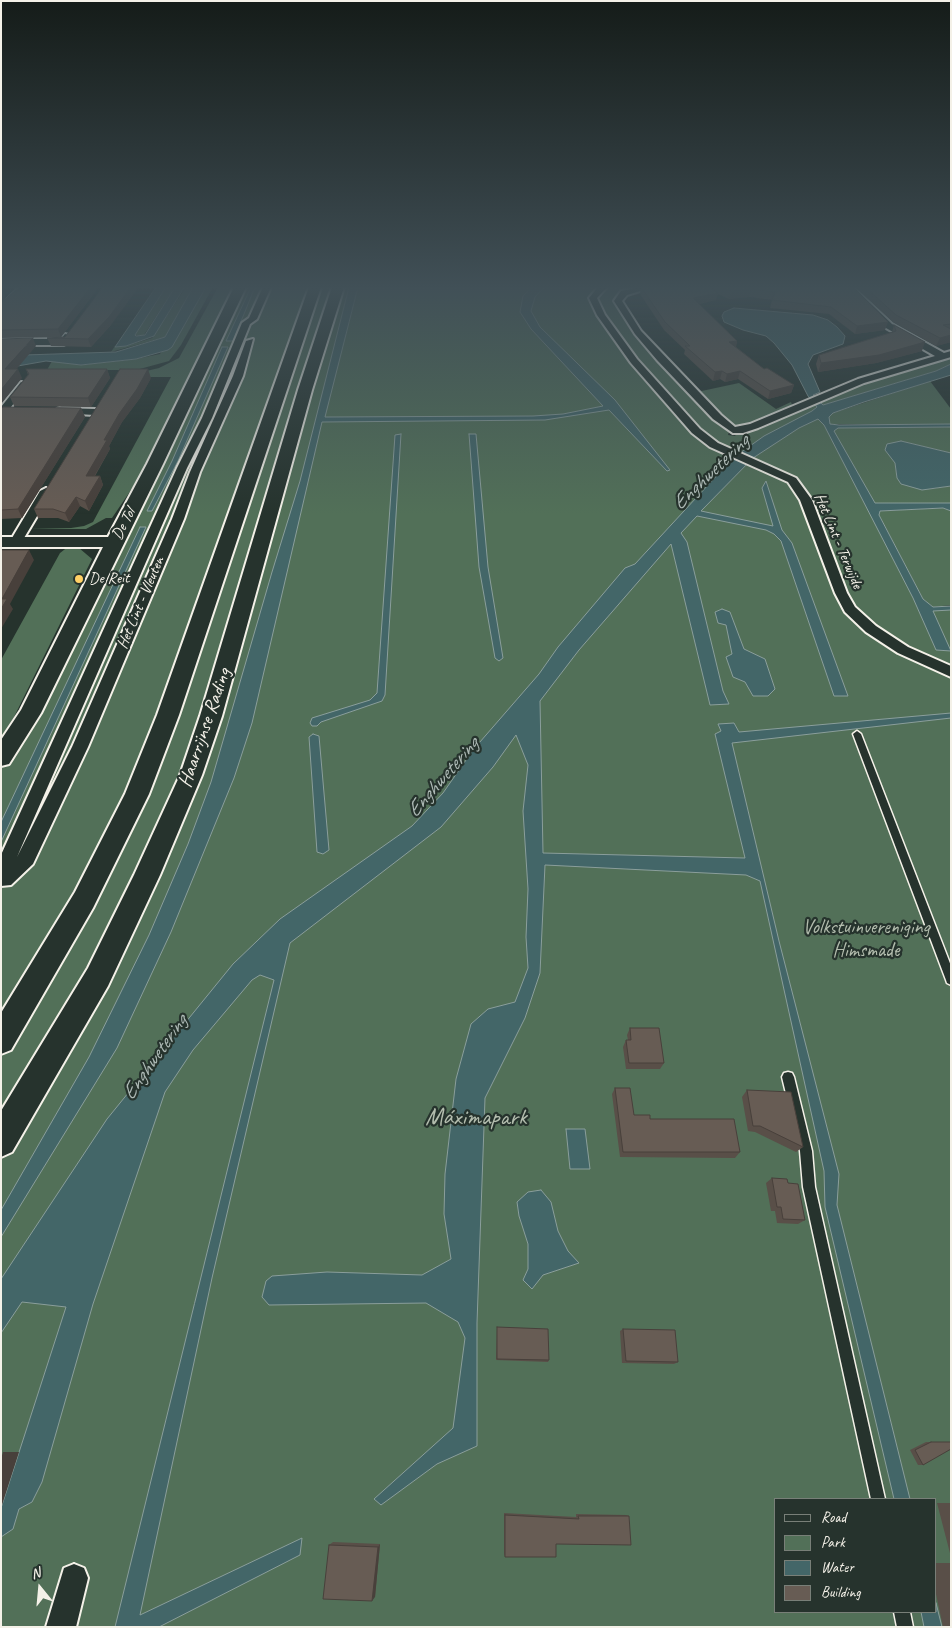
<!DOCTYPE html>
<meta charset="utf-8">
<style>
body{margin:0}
#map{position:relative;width:952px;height:1628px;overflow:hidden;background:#26332d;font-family:Caveat,sans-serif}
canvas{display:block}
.frame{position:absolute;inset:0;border:2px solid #f4f1e8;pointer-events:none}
.legend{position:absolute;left:774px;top:1498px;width:162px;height:115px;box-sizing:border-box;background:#26332d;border:1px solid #787f78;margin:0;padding:6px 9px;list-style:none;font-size:15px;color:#f4f1e8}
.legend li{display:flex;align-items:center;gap:10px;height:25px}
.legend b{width:25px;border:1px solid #787f78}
.north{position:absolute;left:15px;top:1563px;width:50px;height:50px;-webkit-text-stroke:4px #26332d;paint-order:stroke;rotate:343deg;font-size:14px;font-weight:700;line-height:20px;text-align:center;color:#f4f1e8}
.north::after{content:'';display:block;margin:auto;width:18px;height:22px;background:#f4f1e8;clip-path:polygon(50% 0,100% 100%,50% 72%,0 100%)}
</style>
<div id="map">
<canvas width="952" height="1628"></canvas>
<div class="frame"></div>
<ul class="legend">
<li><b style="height:6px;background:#26332d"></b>Road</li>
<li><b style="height:14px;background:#527058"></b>Park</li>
<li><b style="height:14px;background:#436668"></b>Water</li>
<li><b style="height:14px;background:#675c54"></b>Building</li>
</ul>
<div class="north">N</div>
</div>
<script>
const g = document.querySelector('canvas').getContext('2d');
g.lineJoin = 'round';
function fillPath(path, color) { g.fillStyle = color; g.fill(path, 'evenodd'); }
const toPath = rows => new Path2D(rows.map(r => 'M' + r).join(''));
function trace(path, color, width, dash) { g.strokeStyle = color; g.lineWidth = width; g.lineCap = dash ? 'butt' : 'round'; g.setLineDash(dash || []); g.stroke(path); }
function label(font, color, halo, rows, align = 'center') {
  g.font = font + ' Caveat,sans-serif'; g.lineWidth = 4.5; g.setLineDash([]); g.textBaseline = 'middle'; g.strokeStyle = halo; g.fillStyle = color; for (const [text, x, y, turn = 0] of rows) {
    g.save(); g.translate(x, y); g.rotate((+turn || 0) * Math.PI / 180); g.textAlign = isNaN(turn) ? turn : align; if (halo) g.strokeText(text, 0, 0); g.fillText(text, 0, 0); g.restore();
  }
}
const green = toPath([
 [166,287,175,287,144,335,135,335],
 [186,287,193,287,165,337,111,352,115,346,126,346,152,338],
 [206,287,213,287,181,345,169,361,136,370,47,370,52,361,81,365,136,359,160,354],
 [218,287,639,287,625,290,616,296,614,301,621,312,654,356,718,425,729,432,728,435,735,436,737,433,813,401,817,406,813,411,833,413,930,381,951,409,951,424,832,424,838,428,951,427,951,453,901,441,895,463,897,478,931,489,951,486,951,503,875,503,869,505,927,609,951,608,951,1627,1,1627,1,660,60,553,69,546,74,545,79,548,92,559,14,717,3,734,16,719,151,459,196,362,137,481,112,518,106,518,86,529,27,529,71,528,84,526,93,522,171,377,121,377,159,368,179,358],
 [776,1499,936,1499,936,1612,776,1612],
 [951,355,951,364,936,371,823,405,817,399,852,385],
 [739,383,776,409,791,402,792,405,744,428,733,427,697,392],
 [943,508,951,511,951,605,933,607,923,599,879,515,880,511]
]);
const water = toPath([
 [156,287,166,287,135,335,136,336,145,335,175,287,206,287,172,347,168,350,136,359,81,365,46,361,12,367,24,355,116,352,165,337,193,287,184,288,154,336,126,346,115,347,156,287],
 [251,287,255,287,233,341,226,341,251,287],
 [349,287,358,287,325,417,533,416,563,414,603,406,531,329,520,312,523,296,532,287,544,287,535,297,531,311,540,327,615,400,670,470,667,471,609,410,545,420,322,422,252,723,234,778,171,932,117,1048,1,1237,1,1210,89,1057,149,935,188,844,211,782,272,572,300,481,349,287],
 [734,308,813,315,828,320,837,327,845,336,843,344,813,355,808,364,820,392,813,395,823,405,936,371,951,364,951,375,864,402,833,413,829,417,830,424,839,425,951,424,951,427,838,428,834,431,875,503,951,503,951,511,943,508,880,511,879,515,923,599,933,607,951,606,951,610,933,611,951,651,936,650,913,598,824,425,818,419,799,428,753,458,701,511,773,526,762,488,766,481,782,530,792,543,848,696,834,696,781,541,774,534,766,530,697,516,681,533,687,542,723,691,729,704,710,705,671,544,579,650,540,701,543,853,745,858,715,734,721,731,718,724,734,723,739,732,951,713,951,718,732,743,779,941,839,1174,837,1205,910,1499,894,1499,825,1207,824,1171,760,881,746,875,545,865,540,973,525,1018,485,1098,477,1323,477,1446,437,1464,381,1505,374,1499,453,1428,465,1338,458,1322,426,1303,269,1305,262,1297,266,1281,272,1276,327,1272,422,1275,451,1259,444,1214,445,1174,456,1079,471,1024,488,1009,515,1002,528,968,526,937,528,889,523,811,528,765,516,735,493,767,441,827,290,943,212,1278,140,1615,302,1538,300,1555,159,1627,115,1627,274,980,260,975,252,980,193,1050,165,1092,93,1304,42,1482,32,1502,19,1509,13,1529,1,1537,1,1508,66,1307,22,1302,1,1333,1,1279,107,1119,233,964,280,919,412,826,443,793,473,750,539,674,558,647,625,568,635,564,733,458,764,436,812,411,817,407,808,396,792,365,774,343,766,336,743,330,724,322,722,316,724,312,734,308],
 [222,347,228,347,178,461,152,511,147,511,172,461,222,347],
 [401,434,385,695,382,701,321,722,317,726,312,726,310,723,312,718,370,700,377,693,395,435,401,434],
 [469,434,476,434,488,567,503,658,499,661,495,658,479,567,469,434],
 [901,441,951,453,951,486,922,490,901,484,897,478,895,463,885,450,887,444,901,441],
 [140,527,146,527,1,842,1,822,140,527],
 [722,609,730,612,744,649,765,659,775,689,768,696,753,696,745,682,733,677,726,657,732,654,726,625,718,623,715,612,722,609],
 [313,734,319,736,329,850,323,854,317,852,309,737,313,734],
 [566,1129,585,1129,590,1169,570,1169,566,1129],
 [541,1190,551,1202,558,1231,568,1251,579,1263,543,1275,532,1289,523,1280,528,1269,528,1244,519,1216,517,1202,528,1192,541,1190],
 [936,1603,942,1627,924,1627,921,1612,936,1612,936,1603]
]);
const lane = toPath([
 [857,731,861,734,951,966,951,985,947,983,946,980,853,734,857,731],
 [788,1072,792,1073,794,1077,812,1151,815,1187,885,1499,871,1499,803,1187,800,1151,782,1077,784,1073,788,1072],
 [894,1612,910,1612,913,1627,897,1627,894,1612]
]);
const street = toPath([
 [20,287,28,287,1,312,1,305,20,287],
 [263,287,271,287,257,319,250,324,212,418,187,468,17,857,72,747,172,519,190,472,233,376,246,341,253,339,243,376,200,472,184,519,88,747,33,864,11,885,1,886,1,855,177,468,202,418,242,323,249,318,263,287],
 [598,287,607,287,597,298,605,315,637,359,700,429,718,443,796,478,812,500,847,593,855,607,876,626,908,647,951,666,951,677,898,653,866,632,845,612,835,593,800,500,788,482,710,447,692,433,631,363,597,315,589,298,598,287],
 [641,287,653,287,627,295,622,301,641,331,721,415,735,427,750,424,858,379,935,356,886,328,845,287,853,287,892,324,944,353,951,351,951,357,864,383,758,428,743,433,733,433,713,419,657,360,635,334,614,301,621,291,641,287],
 [65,334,72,336,64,345,1,345,1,339,61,339,65,334],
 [21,382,29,384,4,416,1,417,1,407,21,382],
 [60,408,95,409,100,412,95,415,57,413,57,409,60,408],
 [46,488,52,491,21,543,15,547,11,546,9,543,40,491,46,488],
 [74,1564,84,1568,88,1578,76,1627,46,1627,64,1568,74,1564]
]);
const secondary = toPath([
 [234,287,246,287,163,464,41,713,9,764,1,766,1,740,21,710,103,547,1,547,1,537,108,537,147,464,234,287],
 [309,287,321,287,179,715,149,794,93,908,11,1050,1,1054,1,1013,75,892,125,794,157,715,309,287],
 [332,287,344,287,312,390,222,716,202,775,160,875,108,986,12,1152,1,1157,1,1111,88,968,134,875,180,775,200,716,298,390,332,287]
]);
const wall = toPath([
 [25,287,99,287,61,337,1,338,1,303,22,290],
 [641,287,853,287,885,330,855,334,829,314,770,308,772,300,749,297,729,299,718,294,716,300,699,304,737,341,736,347,764,369,794,385,791,393,768,399,738,379,725,382,720,379,713,381,684,354,685,350,664,330,640,294],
 [855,287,947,287,951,290,951,342,936,346,893,322],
 [111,325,91,347,51,346,47,338,65,337],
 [894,325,922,351,876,363,818,372,816,364,819,355,892,332],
 [26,369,107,369,110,378,91,407,14,406,10,397,28,375],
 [151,378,140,398,122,422,109,446,110,449,95,476,100,476,103,485,89,511,80,506,69,522,58,518,38,518,34,509],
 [1,408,81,408,85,417,22,518,1,519],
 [630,1028,664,1063,660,1069,626,1069,623,1047,626,1040,628,1040,627,1035],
 [615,1088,634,1115,650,1119,740,1152,735,1158,620,1157,612,1094],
 [747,1090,803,1147,796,1152,755,1132,748,1131,742,1097],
 [772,1178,788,1183,805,1220,798,1224,777,1223,775,1211,771,1211,766,1183],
 [497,1327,549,1360,548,1362,496,1360],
 [623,1329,678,1362,674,1364,622,1363,620,1331],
 [926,1442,951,1442,923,1465,918,1465,910,1450],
 [937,1503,951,1503,951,1557],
 [504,1513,576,1517,576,1514,626,1515,629,1516,556,1544,505,1557,504,1554],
 [333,1542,380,1544,375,1597,329,1545],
 [936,1563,951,1563,951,1627,943,1627,936,1594]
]);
const shadedWall = toPath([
 [91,287,99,287,61,337,58,329],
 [131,287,139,287,111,325,91,347,88,339],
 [751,289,749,297,729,299,731,291],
 [3,290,6,298,1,303,1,292],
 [718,293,716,300,691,305,693,298],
 [888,322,885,330,855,334,857,326],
 [951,335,951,342,936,346,940,338],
 [33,338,36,346,9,378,5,369],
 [737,341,735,349,729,342],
 [925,342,922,351,876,363,818,372,821,363],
 [18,369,22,378,1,404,1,390],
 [107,369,110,378,91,407,88,398],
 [148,369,151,378,140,398,122,422,109,446,110,449,89,485,86,476,104,440,119,414],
 [722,371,720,379,713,381,715,372],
 [740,371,738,379,725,382,727,374],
 [794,385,791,393,768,399,770,391],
 [81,408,85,417,22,518,18,509],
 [100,476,103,485,89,511,85,501],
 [76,497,80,506,69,522,65,513],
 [29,550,34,560,10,604,13,609,1,629,2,599],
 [3,1452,19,1452,1,1508,1,1459],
 [380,1544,375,1597,372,1601,378,1547]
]);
const building = toPath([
 [25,287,91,287,58,329,1,330,1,303,16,290,22,290,25,287],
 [103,287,131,287,109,317,88,339,47,338,65,337,103,287],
 [641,287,710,287,718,293,693,298,737,341,729,342,764,369,767,368,794,385,770,391,740,371,727,374,722,371,715,372,685,346,690,346,665,322,641,287],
 [721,287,853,287,888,322,857,326,831,307,772,300,775,292,751,289,731,291,721,287],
 [865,287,947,287,951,290,951,324,943,325,951,329,951,335,940,338,896,315,865,287],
 [894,325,925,342,879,355,821,363,819,355,896,331,894,325],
 [33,338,5,369,18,369,1,390,1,339,33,338],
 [26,369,107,369,88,398,10,397,29,374,26,369],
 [120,369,148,369,137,389,119,414,104,440,107,440,86,476,100,476,85,501,76,497,65,513,53,509,34,509,120,369],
 [3,407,81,408,18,509,1,510,1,408,3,407],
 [1,550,29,550,2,599,7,599,1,609,1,550],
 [630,1028,659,1028,664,1063,629,1063,626,1040,631,1040,630,1028],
 [615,1088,630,1088,634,1115,650,1115,650,1119,734,1119,740,1152,623,1152,615,1088],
 [747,1090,791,1092,803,1147,760,1126,753,1126,747,1090],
 [772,1178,787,1179,788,1183,798,1184,805,1220,783,1219,781,1207,777,1207,772,1178],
 [497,1327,548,1329,549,1360,497,1359,497,1327],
 [623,1329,675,1330,678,1362,626,1361,623,1329],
 [931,1442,951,1442,951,1449,923,1465,915,1450,931,1442],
 [505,1515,579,1519,578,1516,629,1516,631,1545,556,1544,556,1557,505,1557,505,1515],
 [329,1545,378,1547,372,1601,323,1599,329,1545]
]);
const markers = [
 [79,579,5,"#ffd166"]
];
const farStreetnames = [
 ["De Tol",124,524,-62],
 ["Het Lint - Terwijde",838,541,67],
 ["Het Lint - Vleuten",141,603,-67]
];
const farPoinames = [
 ["De Reit",89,579]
];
const streetNames = [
 ["Haarrijnse Rading",205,728,-71]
];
const parkNames = [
 ["Volkstuinvereniging",866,928],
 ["Himsmade",866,951]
];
const waterNames = [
 ["Enghwetering",711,473,-44],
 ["Enghwetering",443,778,-49],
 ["Enghwetering",155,1058,-55]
];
const nearParknames = [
 ["Máximapark",476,1118]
];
fillPath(green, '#527058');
fillPath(water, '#436668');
trace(water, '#8a9e9b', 1);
trace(lane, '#f4f1e8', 3);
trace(street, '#f4f1e8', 4);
trace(secondary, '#f4f1e8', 4);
fillPath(lane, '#26332d');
fillPath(street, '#26332d');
fillPath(secondary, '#26332d');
fillPath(wall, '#594f48');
fillPath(shadedWall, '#48403b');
fillPath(building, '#675c54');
trace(building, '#48403b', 1);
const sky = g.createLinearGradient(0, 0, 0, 514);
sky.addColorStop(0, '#151c19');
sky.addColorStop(0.56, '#415057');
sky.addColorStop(1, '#41505700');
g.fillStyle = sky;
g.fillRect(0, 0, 952, 514);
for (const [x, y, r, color] of markers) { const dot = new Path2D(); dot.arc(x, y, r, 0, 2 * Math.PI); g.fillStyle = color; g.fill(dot); trace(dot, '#26332d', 2); }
label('16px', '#f4f1e8', '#26332d', farStreetnames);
label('16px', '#f4f1e8', '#26332d', farPoinames, 'left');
label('20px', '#f4f1e8', '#26332d', streetNames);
label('20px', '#b3bdae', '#26332d', parkNames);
label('italic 21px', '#adb9b5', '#26332d', waterNames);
label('24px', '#b3bdae', '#26332d', nearParknames);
</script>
